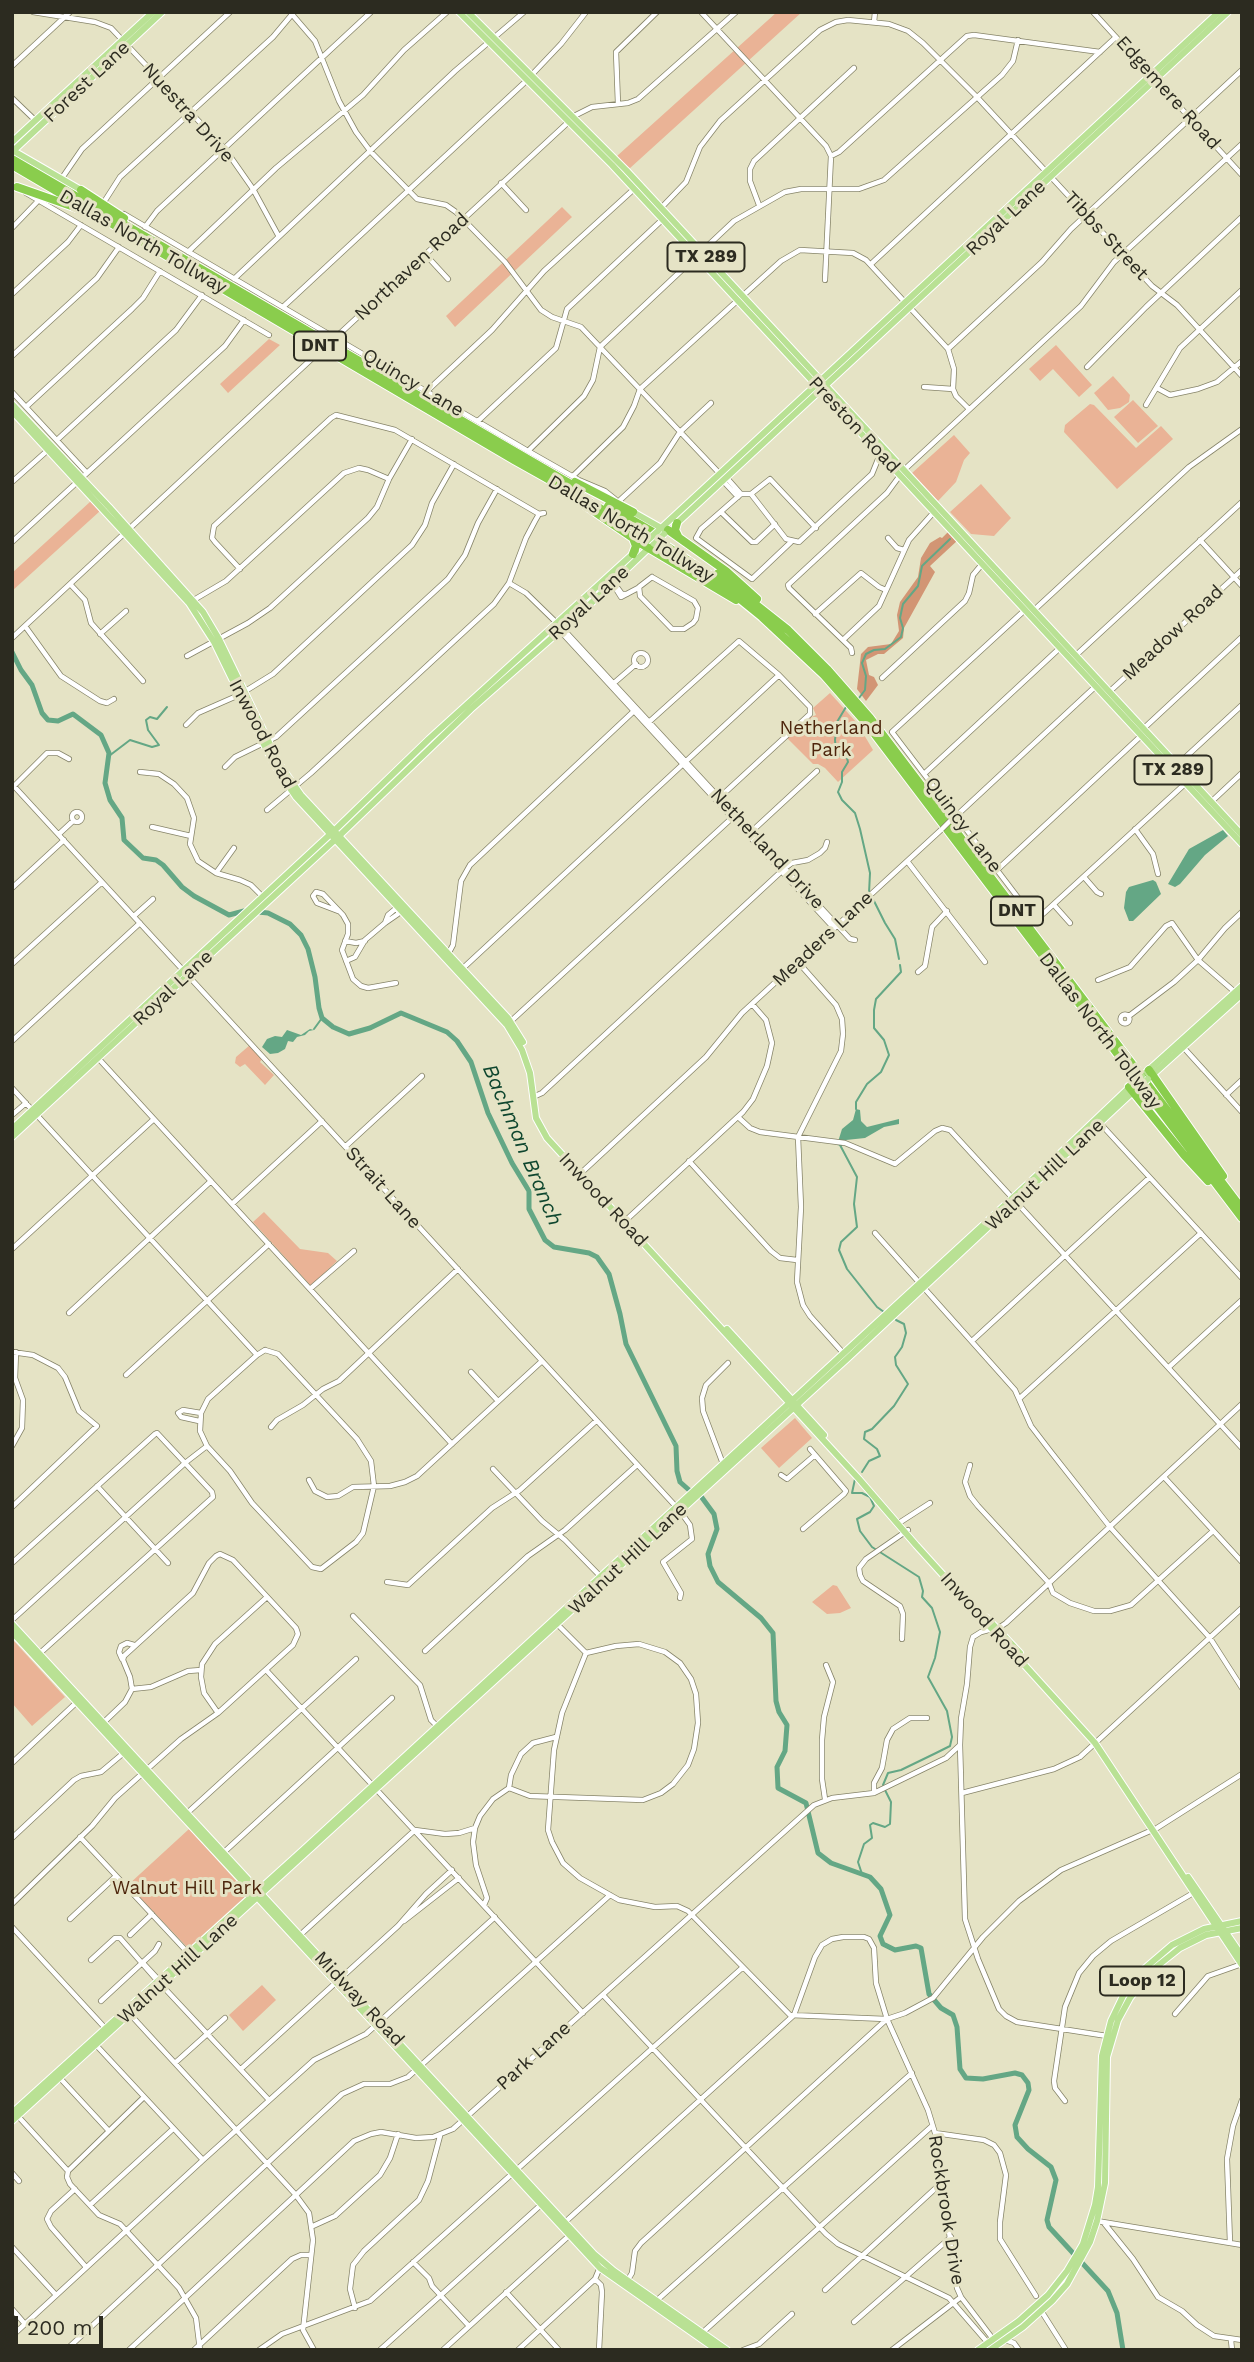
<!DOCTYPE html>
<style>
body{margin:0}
#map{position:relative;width:1254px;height:2362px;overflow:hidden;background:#e5e3c5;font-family:"Work Sans",sans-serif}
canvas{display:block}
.frame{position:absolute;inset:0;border:14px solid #2c2b20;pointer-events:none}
.scale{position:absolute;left:14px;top:2316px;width:89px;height:32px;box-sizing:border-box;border:4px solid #2c2b20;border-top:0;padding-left:9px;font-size:21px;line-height:24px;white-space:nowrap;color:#2c2b20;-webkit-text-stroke:5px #e5e3c5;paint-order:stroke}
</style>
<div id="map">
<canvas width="1254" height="2362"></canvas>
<div class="frame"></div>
<div class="scale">200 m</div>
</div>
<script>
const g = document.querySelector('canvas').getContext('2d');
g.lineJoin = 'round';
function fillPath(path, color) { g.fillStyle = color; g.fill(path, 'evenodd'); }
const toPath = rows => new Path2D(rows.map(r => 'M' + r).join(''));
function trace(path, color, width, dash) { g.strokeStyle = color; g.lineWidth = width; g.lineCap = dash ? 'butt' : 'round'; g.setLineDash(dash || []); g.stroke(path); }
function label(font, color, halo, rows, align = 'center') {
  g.font = font + ' "Work Sans",sans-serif'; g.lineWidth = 6; g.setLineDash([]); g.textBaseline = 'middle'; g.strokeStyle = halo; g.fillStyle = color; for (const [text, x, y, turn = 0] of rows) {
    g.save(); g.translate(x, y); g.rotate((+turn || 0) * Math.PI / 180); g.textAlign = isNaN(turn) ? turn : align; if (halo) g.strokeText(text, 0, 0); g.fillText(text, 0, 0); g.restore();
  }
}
const green = toPath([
 [777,12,802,12,629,169,617,156],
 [562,207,572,217,455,327,446,316],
 [269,339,280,345,228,393,220,384],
 [1056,345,1092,385,1079,397,1053,369,1040,381,1029,369],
 [1113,376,1130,395,1129,402,1120,408,1108,410,1094,393],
 [1133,400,1158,426,1138,443,1114,417],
 [1090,404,1094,405,1136,448,1161,426,1173,439,1117,489,1064,432,1065,425],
 [954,435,970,453,964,460,956,482,938,501,912,473],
 [981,484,1011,518,994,536,971,534,950,512],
 [91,501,100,511,12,591,12,573],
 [830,693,857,723,873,750,838,782,825,768,818,764,813,764,787,738,807,719,816,715,813,708],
 [250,1045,262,1059,260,1062,274,1075,265,1085,245,1064,240,1067,235,1063,236,1057],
 [264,1212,300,1249,328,1253,337,1261,311,1286,253,1222],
 [795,1418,812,1438,779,1468,761,1448],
 [833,1585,837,1586,851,1608,840,1613,827,1614,812,1602],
 [12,1639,65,1697,32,1726,12,1703],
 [189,1829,248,1894,188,1948,128,1885],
 [262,1985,276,2000,243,2031,229,2015]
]);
const forest = toPath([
 [949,531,958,540,930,566,935,572,904,628,903,638,884,654,878,654,866,660,869,675,874,677,878,685,866,701,857,689,861,654,868,647,891,644,899,631,897,615,900,602,918,577,921,558,930,543,940,537,942,538]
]);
const water = toPath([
 [1223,830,1228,836,1205,855,1180,884,1175,887,1168,884,1189,849],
 [1153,880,1156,882,1161,894,1133,921,1129,921,1124,908,1126,892,1129,887],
 [310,1029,314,1030,309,1031,305,1035,297,1037,293,1042,288,1041,285,1049,278,1053,270,1054,262,1047,267,1039,275,1036,282,1037,287,1030,301,1035],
 [856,1109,860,1110,861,1121,867,1127,899,1119,899,1124,884,1127,865,1138,846,1140,842,1146,837,1145,842,1129,853,1120]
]);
const stream = toPath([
 [859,698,865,690,866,676,862,663,866,654,874,650,885,649,901,637,903,628,900,618,903,604,918,586,922,566,950,539],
 [846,707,837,722,835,740,836,751,840,756,847,758,848,762,842,772,842,782,838,792,842,800,855,813,860,829,870,873,869,893],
 [109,756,130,740,152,747,159,745,148,730,146,720,150,717,157,719,167,707],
 [872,897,885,923,895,939,899,959],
 [314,1029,322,1018],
 [856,1109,856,1102,867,1084,881,1072,889,1055,884,1040,874,1028,874,1010,876,999,901,972,900,965],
 [840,1145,857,1177,854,1204,857,1227,841,1242,839,1250,847,1269,877,1307,884,1312],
 [862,1472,869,1461,880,1456,877,1449,864,1439,865,1432,872,1429,894,1406,908,1384,896,1365,895,1357,902,1347,906,1333,904,1324,896,1320],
 [855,1479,852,1493,862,1493,870,1497,874,1506,870,1512,857,1519,860,1531,872,1547,919,1577,923,1591,922,1597,932,1608,940,1632,935,1658,928,1677,947,1711,952,1737,950,1746,936,1753,901,1770,888,1773,883,1785],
 [862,1874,858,1862,864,1844,872,1838,870,1825,873,1823,885,1827,890,1824,891,1802,885,1790]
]);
const river = toPath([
 [12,652,21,670,32,685,42,713,48,720,58,721,73,714,101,735,109,753,105,783,110,800,122,818,124,840,143,858,156,860,163,865,182,887,194,896,229,915,244,911],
 [258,912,268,913,290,924,301,935,308,949,315,977,319,1008,322,1018,333,1027,349,1034,370,1028,401,1013,447,1032,457,1041,471,1062,488,1113,512,1163,529,1191,529,1209,545,1240,554,1247,589,1253,597,1257,609,1274,620,1314,626,1344,676,1446,677,1471,680,1482,689,1490],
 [700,1495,714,1514,717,1529,708,1554,710,1566,718,1582,761,1618,773,1633,776,1701,779,1712,787,1725,785,1751,777,1767,778,1788,806,1803,818,1853,831,1863,870,1877,881,1889,890,1915,880,1936,883,1944,895,1950,916,1946,921,1948,929,1994,941,2008,953,2015,957,2027,960,2069,966,2078,983,2079,1015,2073,1022,2075,1028,2083,1029,2090,1015,2125,1017,2137,1028,2149,1051,2167,1056,2180,1047,2220,1049,2227,1108,2291,1117,2313,1123,2350]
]);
const minor = toPath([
 [33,12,95,22,111,28,225,149,253,189,278,235],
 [290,12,315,41,339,101,356,132,371,152,417,199,446,205,456,212,505,262,541,310,552,317,581,327,720,474],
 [701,12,826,146,831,156],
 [1093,12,1242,175],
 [874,22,875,12],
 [12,66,70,12],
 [12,98,37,122],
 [618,104,616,52,657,12],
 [831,156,839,152,967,36,974,35,1100,52],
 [62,178,82,149,230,12],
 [501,183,526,210],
 [26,193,269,335],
 [104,202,120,177,273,37,294,12],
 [759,205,750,181,750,169,754,161,854,68],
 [661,208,686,182,700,147,720,121,820,30,836,22,848,20,889,24,908,31,923,43,976,96,1152,286,1177,305,1242,376],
 [124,214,528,451,579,480,605,491,615,499],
 [145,227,157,211,371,12],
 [12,228,38,201],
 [188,252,276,168,363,95,404,50,447,12],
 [425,254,448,279],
 [871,264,1116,37],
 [234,279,455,71,524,12],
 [825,280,831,156],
 [12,294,68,242,81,225],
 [283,307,524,83,561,44,586,12],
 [335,338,576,115,592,107,628,103,638,99,736,12],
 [948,349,1042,262,1071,229,1242,70],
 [12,356,97,278,119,247],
 [1087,367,1146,307,1242,217],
 [924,387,953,389],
 [1157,388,1170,395,1198,389,1217,382,1242,361],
 [427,391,492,330,544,271,634,189],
 [12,392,87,473],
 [1146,405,1180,348,1242,290],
 [26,407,132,309,143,298,160,271],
 [478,421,556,348,567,309,663,219],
 [57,440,176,330,202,295],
 [528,451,584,396,593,380,600,347,734,221,785,192,801,189,859,189,884,180,1002,75,1013,61,1018,40],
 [573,476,623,427,634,406,640,389,781,261,800,250,853,253,866,260,948,349,954,369,953,389,956,396,969,409],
 [726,477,741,494,751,494,786,539,799,542,872,474,883,447],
 [723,481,738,497],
 [12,482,48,450],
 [741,494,701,529,696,538,752,579,791,542],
 [751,494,770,479,816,528],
 [618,502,660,463,680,432,711,403],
 [722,513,752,542,756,542,775,524],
 [888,538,897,548,904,550],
 [1200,540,1242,586],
 [12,542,225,346,244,320],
 [240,569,215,542,212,538,214,526,331,418,336,415,395,430,539,514],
 [652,577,694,601,698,608,696,619,693,623,684,629,672,629,640,596,639,587,652,577],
 [509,583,526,593,565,631,850,939,855,940],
 [614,583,622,594,627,594],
 [70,584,85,600,91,623,143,681],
 [613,584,621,597,638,588],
 [192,601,226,581,344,473,359,468,368,470,389,479],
 [1026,609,892,732,1032,916,1038,918,1044,913,1187,782],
 [1032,612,1189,467,1242,429],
 [815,614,861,573,879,587,886,590],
 [25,626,61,676,100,701,107,703,114,699],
 [561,630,562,633,831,925,837,926],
 [100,634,126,611],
 [12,638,319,352],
 [843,640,879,606,909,540,934,512],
 [852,653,851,648,789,588,788,585,887,493,904,470,1081,306,1114,262,1242,144],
 '634 660a7 7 0 1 1 14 0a7 7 0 1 1-14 0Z',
 [187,656,248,623,270,608,368,518,377,507,389,479,412,439],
 [1074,657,1242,502],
 [882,678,965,601,969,593,973,575,983,563],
 [614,683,636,664],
 [1108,693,1242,570],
 [649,722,739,641,779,675,810,707,810,714,719,798],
 [186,725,198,713,239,695,273,674,412,545,425,525,432,503,454,464],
 [1142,730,1242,637],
 [1176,766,1242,705],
 [225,767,235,757,276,737,448,579,465,555,478,523,497,489],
 [140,772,159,774,174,784,187,798,194,818,190,844,198,861,216,873,240,880,251,885,264,898],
 [924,774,1062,646],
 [12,784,680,1511,690,1525,692,1539,663,1562,681,1593,680,1598],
 [13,787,47,753,58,753,69,759],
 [1210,803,1242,773],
 [267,810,311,773,494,604,509,583,526,538,535,521,539,514,544,513],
 '72 817a5 5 0 1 1 10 0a5 5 0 1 1-10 0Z',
 [955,817,1097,685],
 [152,827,191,836],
 [1135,829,1153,854,1158,874],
 [751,832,817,771],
 [59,834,73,821],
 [907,861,985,962],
 [997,870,1142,735],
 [216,873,234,848],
 [1084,877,1097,892,1101,894],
 [12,888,64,840],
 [1054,905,1070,923],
 [338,911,317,903,313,896,316,892,323,894,343,915,348,924,348,934,342,950,353,979,361,986,368,988,396,983],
 [134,916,153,899],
 [385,923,388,915,394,910,399,909],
 [345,941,356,943,365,941],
 [447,956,453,945,461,881,470,865,634,711],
 [346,961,355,957,365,940,385,923,398,914,399,909],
 [798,962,836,1005,842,1019,843,1034,841,1051,798,1137,801,1207,797,1282,803,1305,810,1316,845,1355],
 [12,964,102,882],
 [461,970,779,675],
 [918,972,925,966,932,927,947,911],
 [1098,980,1130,967,1166,926,1172,923,1198,960,1236,993],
 '1120.5 1019a4.5 4.5 0 1 1 9 0a4.5 4.5 0 1 1-9 0Z',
 [1129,1016,1174,982,1198,960,1225,928,1242,912],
 [510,1022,733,817],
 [12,1041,140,923],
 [1183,1047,1242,1112],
 [98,1058,452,1444],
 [12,1088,257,1355],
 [1226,1095,1242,1080],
 [533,1097,542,1093,785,868,792,863,808,860,820,853,825,848,827,842],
 [12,1115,26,1103],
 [738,1117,750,1128,760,1132,845,1143,895,1164,935,1131,942,1128,950,1130,1242,1448],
 [1098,1121,1242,1278],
 [346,1146,422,1076],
 [689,1161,771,1251,780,1258,797,1260],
 [580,1174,706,1057,742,1013,942,829],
 [232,1204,322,1121],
 [624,1222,743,1112,753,1099,767,1066,772,1043,766,1020,752,1004],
 [875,1233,1015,1390,1031,1426,1051,1452,1110,1527,1210,1638,1242,1688],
 [12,1249,154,1119],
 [310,1289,354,1251],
 [69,1313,211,1181],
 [972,1341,1149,1178],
 [265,1350,278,1354,357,1439,371,1461,374,1486,363,1533,356,1542,321,1569,312,1567,252,1503,230,1471,207,1446,200,1431,201,1413,208,1399,257,1355,265,1350],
 [12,1352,33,1355,58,1368,65,1377,79,1411,97,1426,12,1507],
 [1169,1367,1242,1300],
 [471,1372,498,1401],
 [126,1375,269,1244],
 [1020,1398,1201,1233],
 [199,1421,181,1417,178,1413,183,1410,201,1413],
 [271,1427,277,1420,303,1405,323,1389,339,1381,458,1269],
 [12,1446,22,1428,23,1400,15,1378,16,1352],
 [723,1464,703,1411,702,1398,706,1385,728,1363],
 [970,1465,965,1482,970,1496,978,1506,1049,1583,1053,1593,1070,1603,1094,1611,1110,1611,1131,1605,1213,1531],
 [493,1469,542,1521,565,1540,602,1578],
 [781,1475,787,1479,815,1455],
 [1164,1477,1242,1562],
 [309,1480,315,1491,327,1497,338,1496,353,1487,390,1486,405,1482,417,1476,542,1361],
 [97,1486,168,1563],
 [899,1523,930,1503],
 [803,1529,844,1494,846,1491,810,1449],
 [12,1563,155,1434,157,1433,212,1492,213,1497,39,1654],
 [387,1582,408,1585,492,1508,520,1490,596,1421],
 [353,1616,420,1685,431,1720,437,1726],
 [12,1620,185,1463,207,1446],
 [902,1639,903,1614,900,1606,863,1581,860,1575,859,1568,866,1559,908,1530],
 [425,1651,528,1556,565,1530,637,1465],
 [586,1653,562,1713,554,1750,548,1830,552,1842,563,1863,580,1878,619,1900,655,1907,677,1906,688,1911,790,2015,886,2019],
 [122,1659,119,1652,121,1646,127,1643,134,1645],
 [266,1670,583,2013],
 [132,1689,151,1687,188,1671,201,1670],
 [218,1713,204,1693,201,1677,202,1664,215,1644,267,1597],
 [960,1745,965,1919,978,1959,999,2009,1006,2016,1017,2022,1107,2036],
 [12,1763,78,1701],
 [509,1788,530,1796,643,1800,661,1793,673,1784,688,1765,694,1749,698,1723,696,1694,691,1679,680,1663,665,1652,639,1644,616,1646,586,1653,557,1624],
 [874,1793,874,1783,882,1768,887,1740,893,1729,910,1718,927,1718],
 [962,1793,1054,1769,1080,1757,1242,1608],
 [825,1799,822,1779,822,1740,824,1717,833,1682,826,1665],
 [185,1815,356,1659],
 [80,1837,189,1954],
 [12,1838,74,1780,81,1776,101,1772,126,1751],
 [222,1854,392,1698],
 [12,1904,92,1826,115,1798,181,1739,218,1713,293,1645,298,1634,296,1628,233,1560,220,1554,216,1556,209,1563,193,1593,124,1656,123,1660,130,1677,132,1689,125,1702,102,1724],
 [484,1905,487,1898,476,1865,473,1842,475,1828,480,1816,493,1799,509,1788,511,1775,521,1754,533,1743,556,1737],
 [70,1919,116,1876],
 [404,1921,459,1878],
 [12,1927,106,2029],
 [130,1935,152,1914],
 [299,1936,415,1830,445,1834,459,1833,475,1828],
 [91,1960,115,1938,120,1938,155,1978,269,2100],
 [143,1963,158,1979],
 [603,1995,826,2234,838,2244,949,2298,988,2343],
 [101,2001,155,1951,159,1944],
 [128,2012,295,2194,309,2213,313,2240,303,2330,314,2350],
 [1175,2014,1208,1976,1242,1964],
 [96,2045,203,2160],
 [175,2063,225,2018],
 [241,2069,398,1926,426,1894,452,1870],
 [59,2077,108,2130],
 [1065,2101,1055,2088,1054,2081,1065,2007,1079,1973,1093,1956,1111,1941,1195,1892],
 [16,2114,68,2171,67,2177,70,2184,99,2215,120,2224,179,2288,196,2318,200,2350],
 [935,2133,984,2140,994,2145,1000,2153,1006,2175,1000,2222,1000,2239,1036,2296],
 [68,2171,144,2097],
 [12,2173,19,2181],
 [75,2189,51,2211,47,2219,51,2227,86,2267],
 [90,2205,173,2129],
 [1097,2221,1242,2245],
 [564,2223,794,2015,815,1957,822,1945,832,1939,843,1937,864,1937,869,1939,874,1948,876,1983,887,2019,928,2110,935,2133,957,2288,961,2297,892,2350],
 [1104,2223,1133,2259,1158,2297,1182,2311,1197,2325,1214,2336,1242,2340],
 [313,2226,335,2216,380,2175,390,2158,398,2134],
 [1230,2243,1227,2159,1233,2126,1242,2100],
 [12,2247,56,2295],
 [413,2262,429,2278,432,2286,469,2326],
 [595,2279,601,2285,602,2292,599,2350],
 [626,2283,632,2273,635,2251,641,2243,887,2019,905,2013,933,1998,983,1937,1019,1901,1061,1870,1157,1828,1242,1774],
 [825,2290,938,2186,943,2185],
 [506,2292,559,2350],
 [961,2297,993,2339],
 [655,2302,912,2073],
 [355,2308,350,2289,353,2265,364,2251,419,2200,428,2181,440,2136],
 [12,2309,25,2324],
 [1040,2309,1066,2350],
 [854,2322,951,2237],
 [702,2333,932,2126],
 [12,2336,203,2160,314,2060,366,2034,495,1917],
 [1005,2340,1014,2343,1019,2350],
 [1231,2340,1232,2350],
 [66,2350,342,2094,364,2084,390,2084,408,2077,610,1895],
 [129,2350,354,2141,371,2134,381,2132,416,2138,433,2137,453,2129,814,1805,832,1798,874,1793,946,1758,960,1745,961,1719,967,1684,970,1647,973,1637,981,1632,1000,1627,1006,1623,1242,1404],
 [194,2350,292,2259,301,2255,311,2255],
 [259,2350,282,2334,370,2301,742,1968],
 [380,2350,543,2203],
 [443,2350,572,2233],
 [518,2350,595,2279,600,2267],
 [743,2350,759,2344,792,2314]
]);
const major = toPath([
 [459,12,612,165,1242,844],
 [468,12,626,170,1242,835],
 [12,142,153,12],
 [12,150,81,190],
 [12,152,162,12],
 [12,404,109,507,203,612,219,639,280,765,301,795,508,1018,523,1042],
 [12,411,189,603,214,642,273,763,296,797,507,1025,522,1050,530,1073,536,1118,547,1138,859,1479,916,1545,1095,1743,1242,1965],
 [633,512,663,529],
 [675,525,1228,12],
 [658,531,1219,12],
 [1142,1076,1242,986],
 [1150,1077,1242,994],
 [12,1129,337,828,429,739,636,551],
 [12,1137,339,836,471,709,587,607,652,545],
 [727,1329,824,1435],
 [987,1618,1020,1653],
 [12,1624,594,2254,614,2271,727,2350],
 [12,1632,600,2268,717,2350],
 [1188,1877,1242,1956],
 [12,2113,303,1850,1030,1182,1130,1087],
 [12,2121,848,1358,1136,1089],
 [978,2350,1019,2321,1048,2295,1067,2271,1083,2244,1095,2205,1098,2187,1102,2056,1111,2021,1123,1996,1144,1969,1172,1945,1204,1929,1242,1921],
 [990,2350,1023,2327,1052,2301,1067,2284,1090,2242,1097,2221,1105,2183,1107,2057,1118,2020,1130,1998,1150,1972,1180,1948,1206,1935,1242,1928]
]);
const highway = toPath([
 [12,159,581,490],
 [12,165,514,460,662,543,714,578,762,617,824,675,867,724,1242,1218],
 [17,187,77,208],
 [81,190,124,218],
 [575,482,633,512],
 [570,495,640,543,736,600],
 [608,506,660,536],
 [677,523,675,530,678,536],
 [668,530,726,571,757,599],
 [633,538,636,546,633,554],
 [717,574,788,630,827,669,870,718,1242,1209],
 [1149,1070,1223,1176],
 [1129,1087,1184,1155,1208,1181]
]);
const minorBridge = toPath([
 [319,352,332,340],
 [942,829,952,819]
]);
const majorBridge = toPath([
 [647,541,658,531],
 [654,544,664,534],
 [1134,1083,1142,1076],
 [1138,1088,1148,1079]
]);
const shields = [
 [706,257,77],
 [320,346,52],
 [1173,770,77],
 [1017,911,52],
 [1142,1981,84]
];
const shieldNames = [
 ["TX 289",706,257],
 ["DNT",320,346],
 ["TX 289",1173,770],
 ["DNT",1017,911],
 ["Loop 12",1142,1981]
];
const streetNames = [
 ["Forest Lane",87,82,-43],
 ["Edgemere Road",1168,93,48],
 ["Nuestra Drive",188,113,48],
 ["Royal Lane",1006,218,-43],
 ["Tibbs Street",1106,236,47],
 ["Dallas North Tollway",143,242,30],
 ["Northaven Road",412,267,-43],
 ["Quincy Lane",413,383,31],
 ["Preston Road",854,425,47],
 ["Dallas North Tollway",631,529,31],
 ["Royal Lane",589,603,-42],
 ["Meadow Road",1173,633,-43],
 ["Inwood Road",262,734,62],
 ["Quincy Lane",963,825,53],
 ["Netherland Drive",767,849,47],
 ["Meaders Lane",823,939,-43],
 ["Royal Lane",173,988,-43],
 ["Dallas North Tollway",1100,1031,53],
 ["Walnut Hill Lane",1045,1175,-43],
 ["Strait Lane",383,1188,48],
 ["Inwood Road",603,1200,47],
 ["Walnut Hill Lane",628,1559,-43],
 ["Inwood Road",984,1620,48],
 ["Walnut Hill Lane",178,1969,-42],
 ["Midway Road",359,1999,47],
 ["Park Lane",534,2056,-42],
 ["Rockbrook Drive",946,2210,81]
];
const parkNames = [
 ["Netherland",831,728],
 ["Park",831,750],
 ["Walnut Hill Park",187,1888]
];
const waterNames = [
 ["Bachman Branch",522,1145,67]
];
fillPath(green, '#eab396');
fillPath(forest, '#d29574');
fillPath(water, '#64a785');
trace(stream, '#64a785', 2);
trace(river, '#64a785', 5);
trace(minor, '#868469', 6);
trace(major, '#fff', 8);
trace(highway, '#fff', 10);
trace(minor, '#fff', 4.5);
trace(major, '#b9e194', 6);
trace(highway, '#8acd4d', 8);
trace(minorBridge, '#868469', 6, []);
trace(majorBridge, '#fff', 8, []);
trace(minorBridge, '#fff', 4.5);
trace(majorBridge, '#b9e194', 6);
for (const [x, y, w] of shields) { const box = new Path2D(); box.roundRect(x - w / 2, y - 14.5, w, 29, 5); g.fillStyle = '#e5e3c5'; g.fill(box); trace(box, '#2c2b20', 2); }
label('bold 18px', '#2c2b20', null, shieldNames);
label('19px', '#2c2b20', '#e5e3c5', streetNames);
label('19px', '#4d250c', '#e5e3c5', parkNames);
label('italic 21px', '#0e462e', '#e5e3c5', waterNames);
</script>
